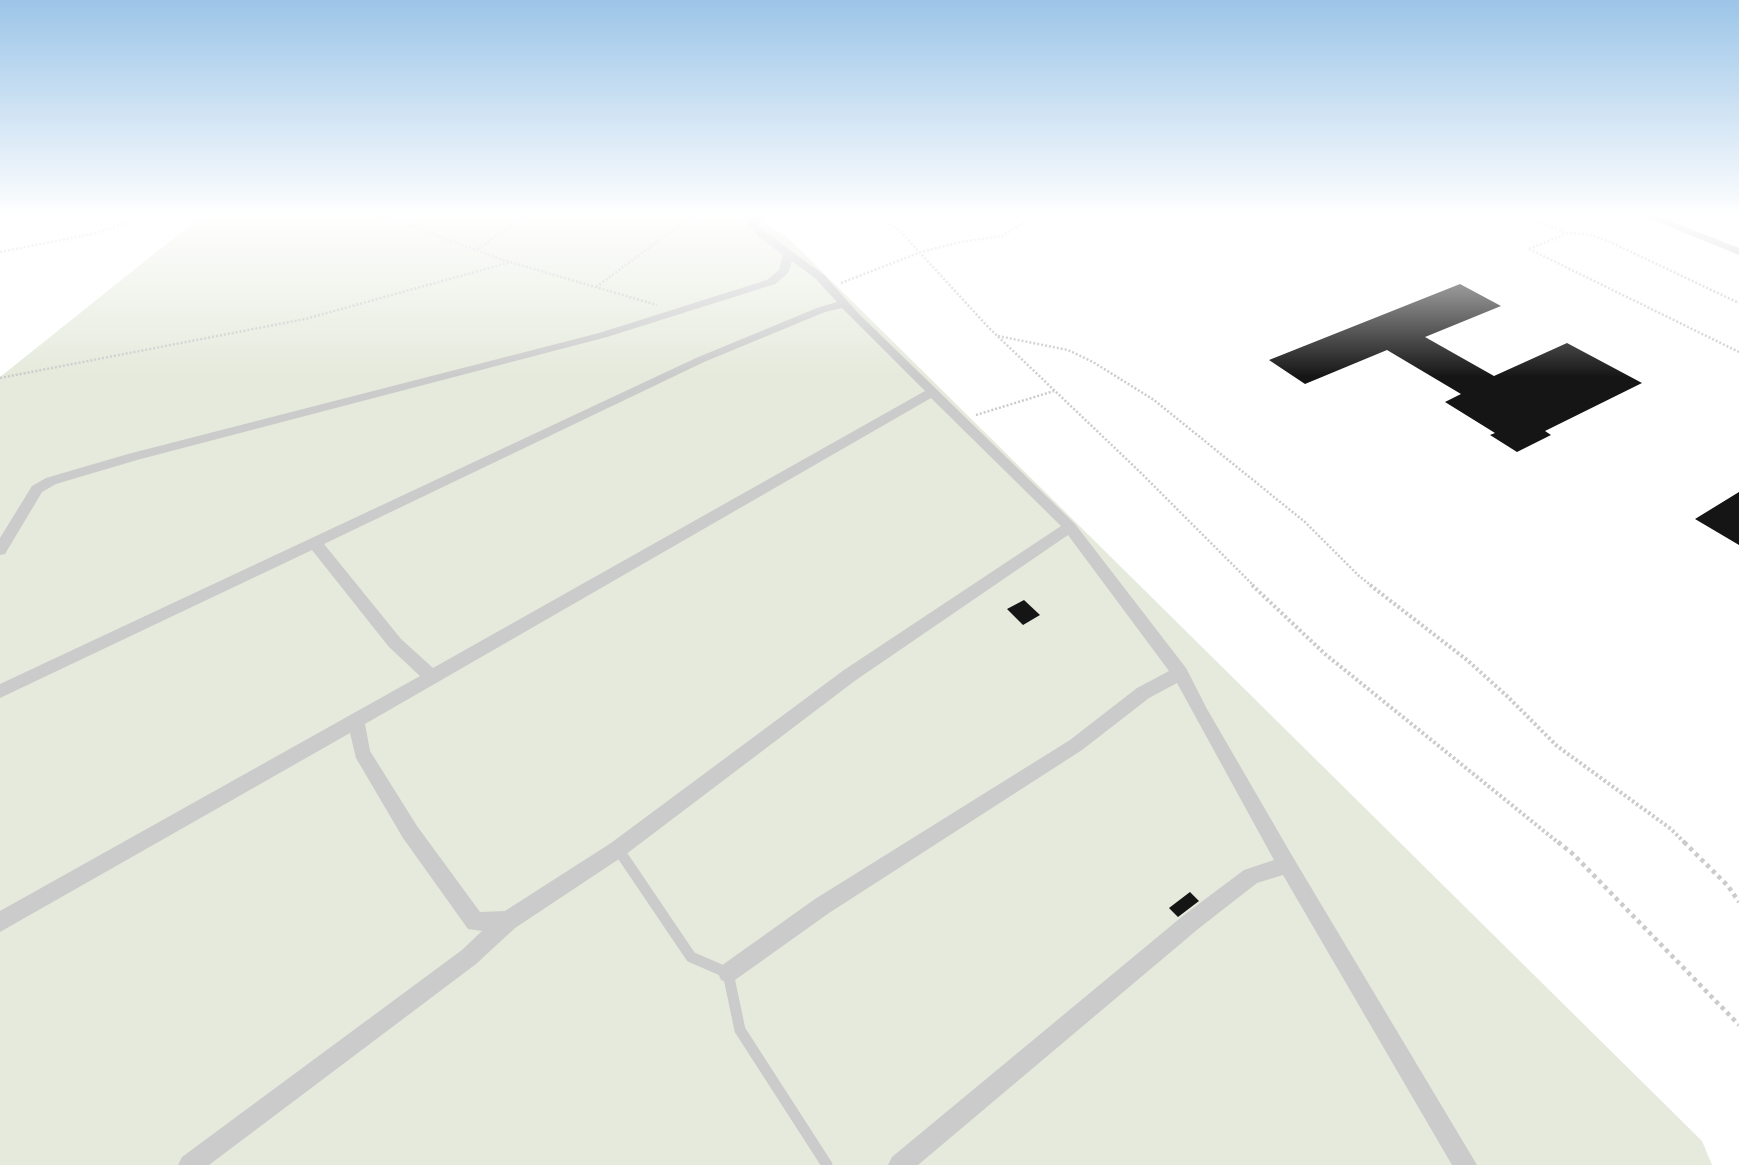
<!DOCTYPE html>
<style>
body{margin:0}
canvas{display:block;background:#fff}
</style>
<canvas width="1739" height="1165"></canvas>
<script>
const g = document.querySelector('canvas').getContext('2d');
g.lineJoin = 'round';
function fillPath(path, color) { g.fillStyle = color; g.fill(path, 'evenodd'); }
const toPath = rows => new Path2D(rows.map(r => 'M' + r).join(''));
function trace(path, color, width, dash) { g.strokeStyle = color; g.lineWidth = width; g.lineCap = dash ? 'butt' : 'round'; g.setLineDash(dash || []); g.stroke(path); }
const green = toPath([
 [204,214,752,214,787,237,1702,1141,1712,1165,0,1165,0,377]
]);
const building = toPath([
 [1460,284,1501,306,1425,337,1494,376,1567,343,1642,383,1545,431,1551,435,1517,452,1490,435,1495,433,1445,402,1461,394,1387,350,1305,384,1269,360],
 [1739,492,1739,545,1695,519],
 [1024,600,1040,615,1023,625,1007,609],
 [1190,892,1199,901,1178,917,1169,908]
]);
const pathFar2 = toPath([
 [379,214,503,260,657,305],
 [878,214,900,231,989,328,1140,472,1254,586],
 [1518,214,1567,233],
 [478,249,526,214],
 [1529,249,1739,352],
 [1529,249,1568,233,1588,234,1608,241,1739,303],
 [0,252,92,234,153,214],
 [841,283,921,252,961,242,1002,236,1030,219,1048,214],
 [596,287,695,214],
 [998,336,1068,350,1093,362,1154,400,1305,522,1359,576,1372,586],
 [0,378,305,319,511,262],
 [976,415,1054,391]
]);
const pathFar1 = toPath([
 [1252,585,1325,654,1560,844],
 [1370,585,1467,660,1508,697,1557,746,1671,829,1686,844]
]);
const path = toPath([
 [1558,842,1574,855,1739,1025],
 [1684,842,1728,886,1739,902]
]);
const service = toPath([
 [618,849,691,957,728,973,740,1030,827,1165]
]);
const minor = toPath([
 [756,214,767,214,758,224,767,233,824,275,859,314,1075,524,1186,668,1207,709,1294,859,1477,1165,1452,1165,1283,875,1257,883,1198,929,918,1165,888,1165,892,1157,1184,915,1244,870,1274,860,1177,683,1149,698,1082,750,829,913,735,980,728,983,721,980,718,973,721,966,815,899,1070,740,1137,688,1169,671,1068,535,856,680,625,855,515,928,476,964,209,1165,178,1165,182,1157,462,950,482,931,468,929,403,838,356,758,350,733,0,932,0,911,420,676,389,647,312,550,0,698,0,684,696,358,817,308,837,302,816,279,792,261,788,273,775,284,607,337,137,460,56,484,42,492,5,554,0,555,0,538,32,486,46,478,128,454,599,333,767,280,779,270,783,255,759,237,747,224,756,214],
 [842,308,925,391,433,668,401,639,324,544,704,362,825,312,842,308],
 [931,398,1061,526,844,670,611,843,505,911,480,912,417,826,370,751,365,724,931,398],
 [1638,214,1652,214,1739,248,1739,255,1638,214]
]);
fillPath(green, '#e5eadc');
fillPath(building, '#151515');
trace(pathFar2, '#cbcbcb', 2.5, [2, 2]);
trace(pathFar1, '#cbcbcb', 4, [2.5, 2.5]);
trace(path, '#cbcbcb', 4.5, [4, 4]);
trace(service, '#cbcbcb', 11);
fillPath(minor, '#cbcbcb');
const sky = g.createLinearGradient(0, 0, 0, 377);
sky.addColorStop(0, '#9cc5e8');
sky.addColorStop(0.57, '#fff');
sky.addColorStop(1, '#ffffff00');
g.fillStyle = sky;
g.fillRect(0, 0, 1739, 377);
</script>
